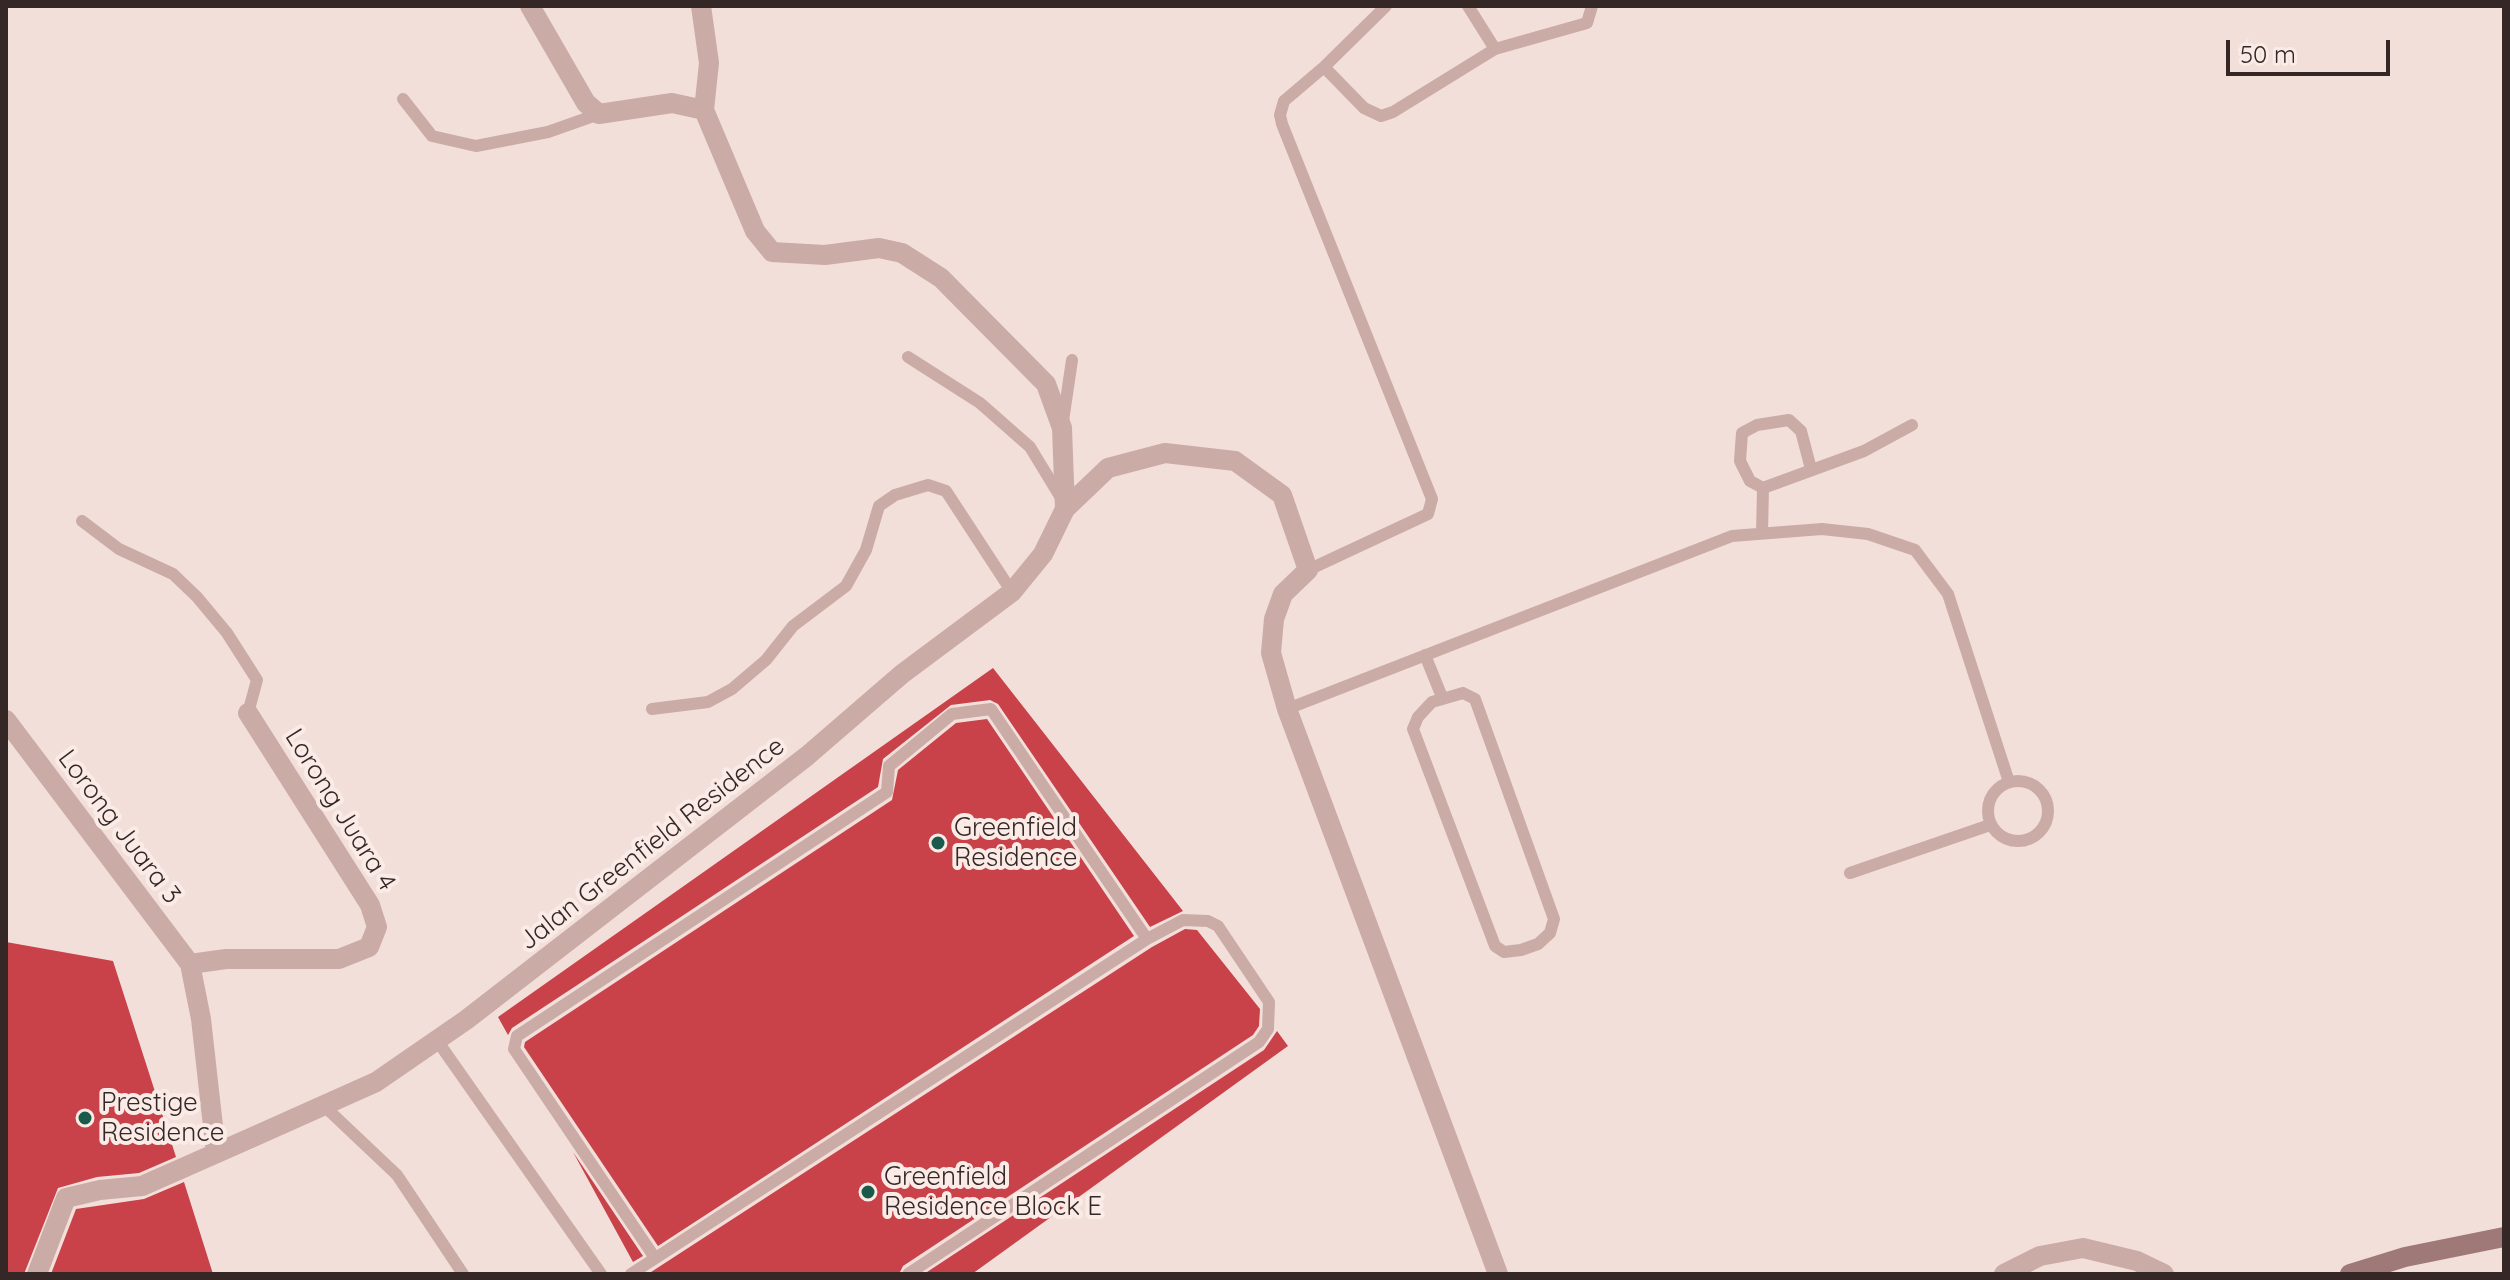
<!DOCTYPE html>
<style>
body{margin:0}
#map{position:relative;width:2510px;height:1280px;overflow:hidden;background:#f2dfda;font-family:Quicksand,sans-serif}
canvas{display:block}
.frame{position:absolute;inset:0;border:8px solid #362727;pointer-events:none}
.scale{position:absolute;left:2226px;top:40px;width:164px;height:36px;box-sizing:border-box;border:4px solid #362727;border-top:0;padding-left:10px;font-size:24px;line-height:28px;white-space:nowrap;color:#362727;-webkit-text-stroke:6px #faebe6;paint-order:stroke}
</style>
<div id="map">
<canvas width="2510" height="1280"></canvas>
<div class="frame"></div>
<div class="scale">50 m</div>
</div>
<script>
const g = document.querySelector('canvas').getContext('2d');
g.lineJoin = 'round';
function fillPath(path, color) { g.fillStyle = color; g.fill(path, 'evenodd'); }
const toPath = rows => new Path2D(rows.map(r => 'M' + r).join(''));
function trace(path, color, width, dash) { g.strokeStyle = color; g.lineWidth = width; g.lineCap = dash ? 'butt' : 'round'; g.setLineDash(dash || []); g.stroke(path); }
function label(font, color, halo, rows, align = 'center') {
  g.font = font + ' Quicksand,sans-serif'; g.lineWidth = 8; g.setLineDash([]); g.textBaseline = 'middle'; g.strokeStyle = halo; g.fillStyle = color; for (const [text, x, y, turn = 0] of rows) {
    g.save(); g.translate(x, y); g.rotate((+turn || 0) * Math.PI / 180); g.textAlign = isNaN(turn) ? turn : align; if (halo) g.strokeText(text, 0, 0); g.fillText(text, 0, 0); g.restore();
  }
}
const building = toPath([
 [993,668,1183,911,1150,927,998,704,990,700,951,705,883,759,878,787,512,1028,508,1035,498,1017],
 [987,719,1134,936,658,1246,524,1047,525,1042,892,800,898,770,956,723],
 [1185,929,1197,930,1260,1009,1259,1026,1253,1035,903,1266,899,1274,648,1274,1152,947],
 [6,942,113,961,176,1157,139,1173,97,1177,58,1188,24,1274,6,1274],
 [1277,1031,1288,1046,972,1274,924,1274,1264,1050],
 [573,1152,643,1256,633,1262],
 [184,1182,213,1274,51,1274,76,1209,144,1199]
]);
const lane = toPath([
 [1386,6,1324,67,1364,108,1381,116,1393,112,1495,49,1468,6],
 [1495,49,1587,23,1592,6],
 [403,99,432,136,476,146,548,132,599,114],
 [908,357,980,403,1030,447,1061,498],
 [1063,421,1072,360],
 [1811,469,1801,431,1789,420,1757,425,1742,433,1740,461,1750,481,1763,488,1864,451,1912,425],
 [82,521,119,549,173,574,197,597,227,633,257,680,248,713],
 [1762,533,1763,488],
 [1308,570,1428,514,1432,499,1282,124,1280,115,1284,101,1324,67],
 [1425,655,1442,697],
 [1463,693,1475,699,1554,919,1550,933,1538,944,1521,950,1504,952,1495,946,1413,729,1418,717,1432,702,1463,693],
 [652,709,708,702,732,689,766,660,793,626,846,586,866,550,879,506,895,495,928,485,946,491,1012,592],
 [1287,709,1732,536,1822,529,1868,534,1915,550,1948,594,2009,782],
 '1988 811a30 30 0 1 1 60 0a30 30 0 1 1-60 0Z',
 [1850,873,1990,825],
 [436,1039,601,1274],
 [323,1105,397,1175,463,1274],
 [631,1274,1147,939,991,709,952,714,889,766,887,792,517,1036,514,1049,655,1258],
 [908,1274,1259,1042,1268,1029,1269,1002,1218,926,1208,921,1183,920,1147,939]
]);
const street = toPath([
 [530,6,586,103,599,114,672,103,704,110],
 [701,6,709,63,704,110,755,231,772,252,825,255,879,248,902,253,941,278,1046,384,1062,428,1065,509],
 [6,720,190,964,201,1019,216,1153],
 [190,964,226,959,339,959,369,947,377,927,370,905,248,713],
 [37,1274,66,1198,100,1190,142,1186,253,1137,376,1082,466,1020,807,756,902,674,1012,592,1043,554,1065,509,1108,468,1165,453,1235,461,1282,495,1308,570,1283,594,1274,619,1271,653,1287,709,1498,1274],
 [2004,1274,2040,1256,2083,1248,2137,1261,2164,1274]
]);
const secondary = toPath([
 [2350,1274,2405,1257,2504,1237]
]);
const markers = [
 [938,843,8,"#1b594a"],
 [85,1118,8,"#1b594a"],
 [868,1192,8,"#1b594a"]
];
const streetNames = [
 ["Lorong Juara 4",340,810,58],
 ["Lorong Juara 3",119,827,53],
 ["Jalan Greenfield Residence",652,844,-38]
];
const poiNames = [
 ["Greenfield",954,828],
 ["Residence",954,858],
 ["Prestige",101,1103],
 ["Residence",101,1133],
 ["Greenfield",884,1177],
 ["Residence Block E",884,1207]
];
fillPath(building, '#c94149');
trace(lane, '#cbaba6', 12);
trace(street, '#cbaba6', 20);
trace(secondary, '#9e7977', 20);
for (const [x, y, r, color] of markers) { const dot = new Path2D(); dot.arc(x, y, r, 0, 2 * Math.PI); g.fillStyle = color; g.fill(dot); trace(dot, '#faebe6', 3); }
label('26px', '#362727', '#faebe6', streetNames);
label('26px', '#362727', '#faebe6', poiNames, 'left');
</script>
